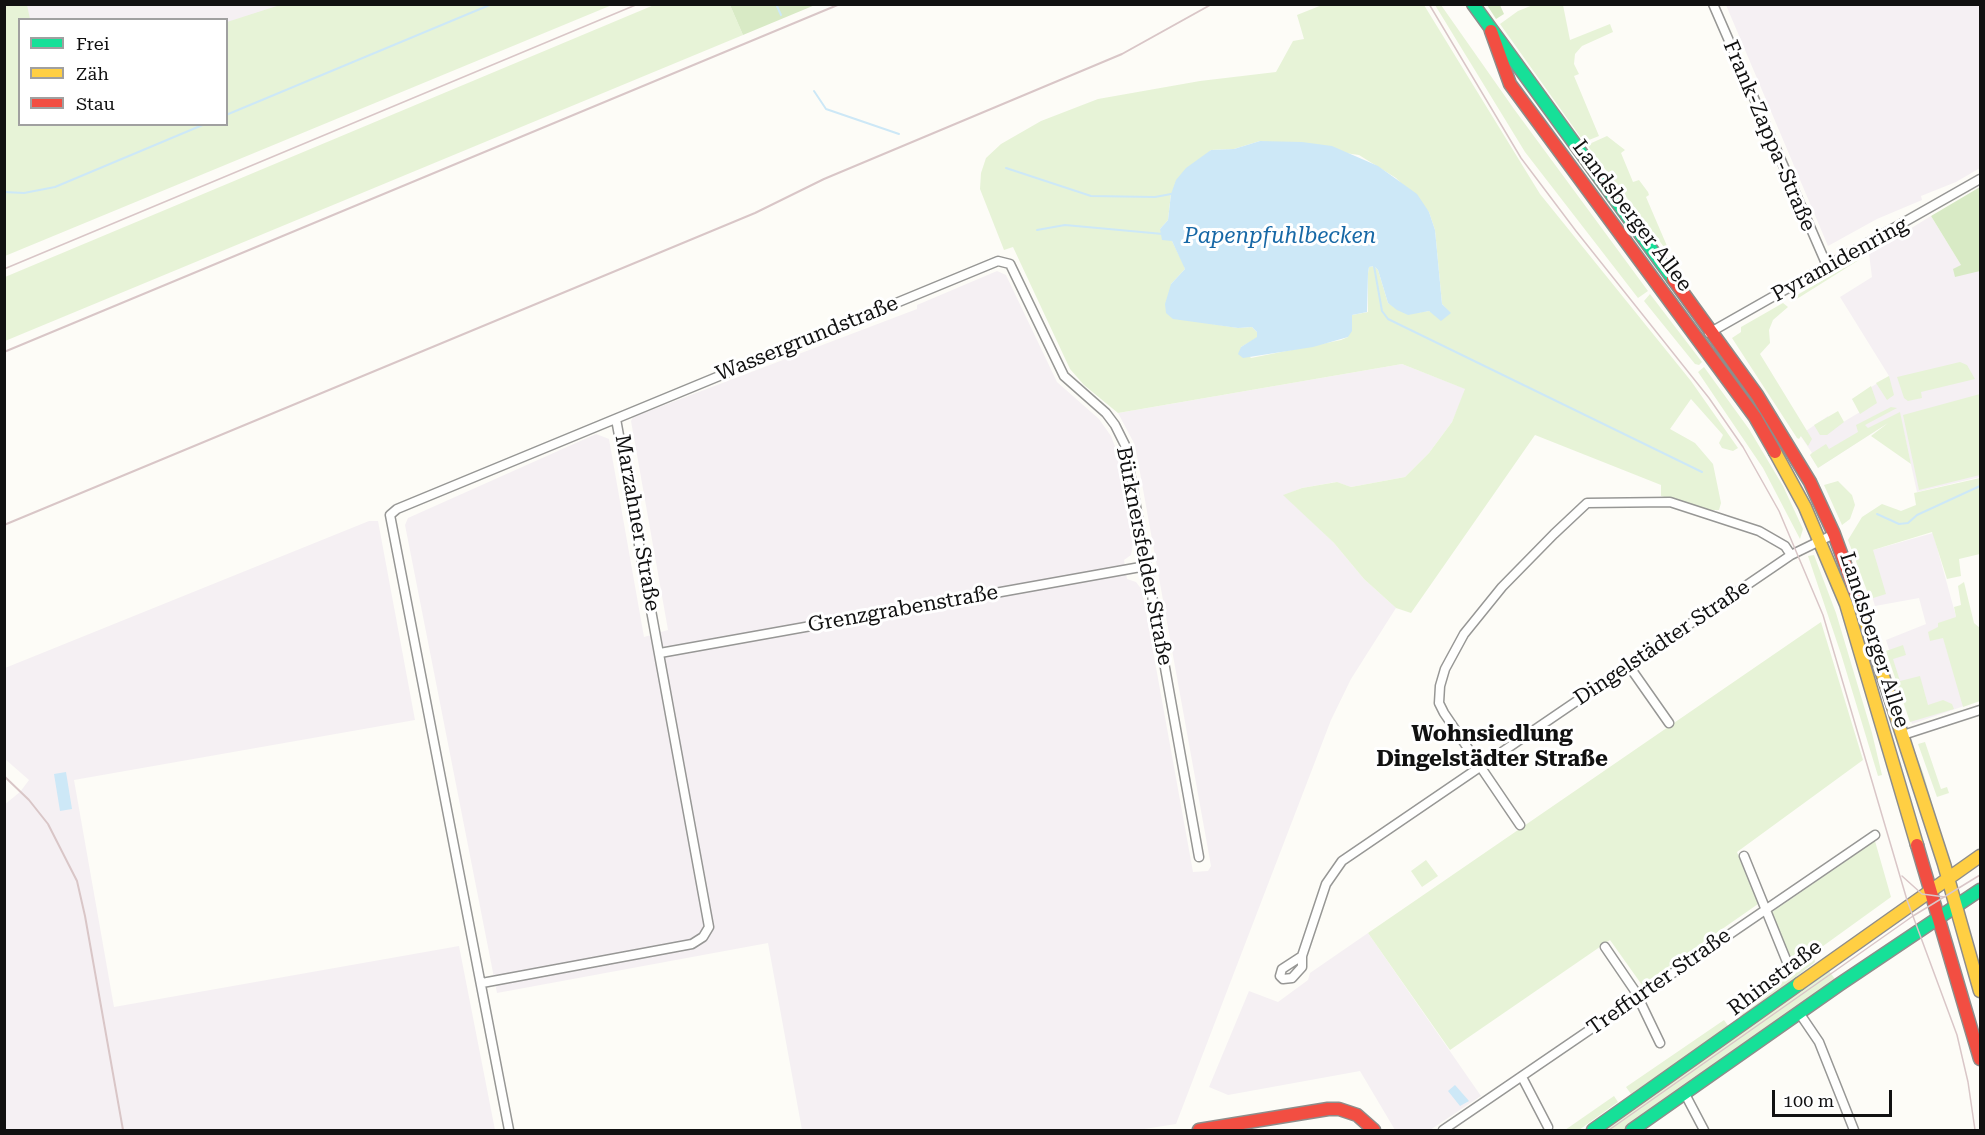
<!DOCTYPE html>
<meta charset="utf-8">
<style>
body{margin:0}
#map{position:relative;width:1985px;height:1135px;overflow:hidden;background:#fdfcf7;font-family:"Roboto Serif",serif}
canvas{display:block}
.frame{position:absolute;inset:0;border:6px solid #111;pointer-events:none}
.legend{position:absolute;left:18px;top:18px;width:210px;height:108px;box-sizing:border-box;background:#fff;border:2px solid #a0a0a0;margin:0;padding:8px 10px;list-style:none;font-size:18px;color:#111}
.legend li{display:flex;align-items:center;gap:12px;height:30px}
.legend b{width:30px;border:2px solid #a0a0a0}
.scale{position:absolute;left:1772px;top:1090px;width:120px;height:27px;box-sizing:border-box;border:3px solid #111;border-top:0;padding-left:8px;font-size:18px;line-height:21px;white-space:nowrap;color:#111;-webkit-text-stroke:4px #fff;paint-order:stroke}
</style>
<div id="map">
<canvas width="1985" height="1135"></canvas>
<div class="frame"></div>
<ul class="legend">
<li><b style="height:8px;background:#16e098"></b>Frei</li>
<li><b style="height:8px;background:#ffcf43"></b>Zäh</li>
<li><b style="height:8px;background:#f24e42"></b>Stau</li>
</ul>
<div class="scale">100 m</div>
</div>
<script>
const g = document.querySelector('canvas').getContext('2d');
g.lineJoin = 'round';
function fillPath(path, color) { g.fillStyle = color; g.fill(path, 'evenodd'); }
const toPath = rows => new Path2D(rows.map(r => 'M' + r).join(''));
function trace(path, color, width, dash) { g.strokeStyle = color; g.lineWidth = width; g.lineCap = dash ? 'butt' : 'round'; g.setLineDash(dash || []); g.stroke(path); }
function label(font, color, halo, rows, align = 'center') {
  g.font = font + ' "Roboto Serif",serif'; g.lineWidth = 6; g.setLineDash([]); g.textBaseline = 'middle'; g.strokeStyle = halo; g.fillStyle = color; for (const [text, x, y, turn = 0] of rows) {
    g.save(); g.translate(x, y); g.rotate((+turn || 0) * Math.PI / 180); g.textAlign = isNaN(turn) ? turn : align; if (halo) g.strokeText(text, 0, 0); g.fillText(text, 0, 0); g.restore();
  }
}
const industrial = toPath([
 [4,5,282,5,227,23,226,20,20,20],
 [1726,5,1980,5,1980,168,1956,182,1921,196,1922,200,1877,219,1828,246],
 [1931,216,1961,265,1980,261,1980,477,1917,492,1900,415,1818,468,1810,455,1812,453,1800,435,1828,416,1835,427,1860,412,1852,399,1889,376,1840,297,1872,277,1869,254],
 [997,271,1006,275,1057,382,1099,419,1111,436,1116,449,1133,544,1131,555,1124,560,1127,579,1136,582,1142,590,1193,872,1208,871,1211,866,1135,445,1118,413,1402,364,1466,389,1452,422,1429,453,1405,477,1351,487,1336,482,1302,488,1284,495,1334,543,1364,579,1396,608,1351,679,1331,720,1176,1124,1138,1130,802,1130,768,943,497,993,405,525,408,518,596,434,604,437,609,439,644,637,668,630,631,421,633,417,917,309,917,305],
 [369,521,378,521,415,720,74,780,114,1007,459,946,495,1130,5,1130,4,805,20,792,29,780,5,759,5,668],
 [1933,533,1957,620,1940,627,1964,706,1912,724,1886,640,1926,624,1919,598,1875,606,1859,554],
 [1368,933,1481,1096,1430,1130,1395,1130,1360,1071,1228,1095,1209,1087,1249,991,1278,1002,1308,980,1310,973]
]);
const green = toPath([
 [5,4,27,5,30,19,20,20,20,124,226,124,227,22,280,5,612,5,5,256],
 [654,5,730,5,743,35,5,341,5,277],
 [1322,5,1424,5,1540,194,1691,381,1738,448,1733,451,1722,448,1719,443,1723,435,1691,399,1670,429,1695,443,1713,464,1721,503,1719,510,1710,510,1661,496,1661,485,1535,435,1411,613,1396,608,1364,579,1334,543,1283,495,1302,488,1337,482,1351,487,1405,477,1429,453,1452,422,1465,389,1402,364,1118,413,1084,385,1070,369,1013,247,1004,250,980,189,981,173,986,158,1001,144,1041,121,1098,99,1200,81,1276,72,1293,41,1304,39,1297,15],
 [1260,141,1359,155,1396,178,1429,212,1435,230,1442,304,1450,313,1436,314,1429,311,1408,314,1388,303,1378,270,1374,266,1369,267,1368,273,1368,312,1352,315,1348,337,1341,340,1251,358,1241,347,1257,338,1257,332,1252,327,1238,328,1194,321,1171,284,1185,269,1184,265,1172,241,1160,229,1168,220,1171,194,1211,150,1234,149],
 [1435,5,1441,5,1514,109,1648,291,1638,298,1525,152],
 [1563,5,1570,40,1610,24,1613,32,1582,46,1575,54,1574,64,1579,74,1574,76,1599,136,1584,142,1500,24,1518,11,1533,5],
 [1607,136,1625,150,1621,153,1633,182,1639,180,1648,192,1649,195,1646,197,1667,246,1664,247,1587,145],
 [1870,253,1792,302,1792,298],
 [1650,294,1702,362,1699,365,1695,364,1644,301],
 [1783,303,1788,307,1773,320,1769,330,1770,343,1760,354,1812,439,1808,446,1801,436,1799,439,1797,438,1732,338,1741,332,1741,327],
 [1960,362,1967,365,1975,379,1921,392,1922,398,1908,401,1904,398,1897,377],
 [1704,367,1749,429,1783,486,1803,529,1800,539,1763,468,1698,372],
 [1889,376,1894,395,1887,400,1876,383],
 [1871,386,1877,403,1860,414,1852,399],
 [1980,394,1980,475,1919,490,1903,415],
 [1891,407,1897,408,1865,425,1868,428,1900,412,1911,464,1871,436,1888,423,1818,468,1810,455,1812,453,1826,444,1829,449,1858,432,1856,425],
 [1838,411,1844,422,1827,435,1820,435,1814,425],
 [1980,478,1980,554,1959,559,1961,576,1947,579,1932,532,1873,550,1886,594,1870,599,1848,540,1862,517,1882,504,1901,511,1916,505,1914,493],
 [1838,481,1852,495,1855,505,1850,519,1842,525,1824,485],
 [1814,555,1836,613,1872,733,1882,775,1878,776,1841,654,1808,556],
 [1964,582,1974,623,1980,628,1980,701,1963,707,1943,638,1930,641,1928,632,1938,627,1938,623,1956,617,1954,607,1961,605,1958,586],
 [1821,622,1863,760,1737,852,1758,904,1642,985,1610,940,1450,1050,1368,933],
 [1903,645,1906,655,1893,659,1900,681,1920,676,1928,705,1943,700,1952,704,1954,709,1910,722,1886,651],
 [1925,742,1941,789,1947,787,1949,793,1937,797,1918,744],
 [1914,749,1924,775,1941,835,1913,750],
 [1875,841,1891,897,1794,967,1772,912],
 [1426,860,1438,876,1422,887,1411,871],
 [1814,958,1815,962,1742,1019,1738,1013],
 [1827,968,1837,982,1625,1130,1599,1130],
 [1724,1020,1729,1027,1631,1094,1626,1087],
 [1614,1096,1618,1102,1579,1130,1565,1130]
]);
const forest = toPath([
 [730,5,815,5,743,35],
 [1487,5,1500,5,1504,14,1496,19],
 [1980,187,1980,271,1955,277,1953,269,1961,265,1931,216]
]);
const water = toPath([
 [1260,141,1302,142,1332,146,1378,166,1417,194,1429,212,1435,230,1442,304,1451,313,1441,321,1429,311,1408,315,1397,310,1388,303,1378,270,1374,266,1369,267,1368,273,1367,312,1352,315,1352,331,1348,337,1313,347,1243,358,1238,354,1241,347,1257,337,1257,332,1252,327,1238,328,1173,319,1166,313,1165,304,1171,284,1185,269,1172,241,1162,240,1160,229,1168,220,1171,194,1176,180,1186,168,1211,150,1234,149],
 [66,772,72,809,60,811,54,774],
 [1455,1085,1469,1101,1460,1106,1448,1091]
]);
const stream = toPath([
 [776,4,781,15],
 [814,91,826,109,899,134],
 [226,115,492,4],
 [1006,168,1091,196,1155,197,1171,194],
 [4,192,24,193,55,187,205,124],
 [1037,230,1065,225,1163,234],
 [1374,266,1382,311,1388,319,1702,472],
 [1877,514,1899,524,1908,523,1917,515,1980,486]
]);
const street = toPath([
 [1713,4,1828,268],
 [1709,333,1980,179],
 [660,653,1146,566],
 [1629,666,1669,723],
 [1903,735,1980,710],
 [1520,825,1444,713,1439,703,1440,686,1445,669,1464,634,1502,587,1554,534,1587,503,1670,502,1759,531,1785,546,1791,555],
 [1744,856,1787,962],
 [1605,947,1635,991,1660,1043],
 [1302,956,1282,969,1280,976,1283,979,1292,978,1302,967,1302,956,1326,884,1342,861,1791,555,1834,534],
 [482,983,692,944,703,937,709,927,616,419],
 [1800,1014,1819,1042,1854,1130],
 [1522,1077,1548,1127],
 [1685,1094,1704,1130],
 [509,1130,390,515,397,509,998,261,1010,264,1064,376,1106,413,1115,425,1125,445,1199,857],
 [1443,1130,1875,835]
]);
const fast = toPath([
 [1473,4,1673,279],
 [1593,1130,1799,984],
 [1632,1130,1840,984,1980,890]
]);
const slow = toPath([
 [1775,452,1805,507,1846,604,1917,845],
 [1860,605,1944,864,1980,991],
 [1799,984,1980,856]
]);
const jam = toPath([
 [1491,31,1510,84,1755,417,1775,452],
 [1673,279,1757,395,1810,482,1834,534,1860,605],
 [1917,845,1980,1059],
 [1199,1130,1328,1109,1339,1109,1357,1115,1374,1130]
]);
const tram = toPath([
 [1429,4,1521,158,1576,231,1709,398,1743,447,1779,511,1823,615,1907,900,1957,1035,1968,1082,1975,1130],
 [4,269,638,4],
 [1902,876,1922,894,1945,897],
 [1609,1130,1913,916,1980,875]
]);
const rail = toPath([
 [4,352,840,4],
 [4,525,755,213,824,179,1122,54,1212,4],
 [4,776,29,800,48,824,77,881,85,916,123,1130]
]);
const streetNames = [
 ["Frank-Zappa-Straße",1769,136,67],
 ["Landsberger Allee",1632,216,53],
 ["Pyramidenring",1840,260,-29],
 ["Wassergrundstraße",807,339,-22],
 ["Marzahner Straße",637,523,80],
 ["Bürknersfelder Straße",1144,556,79],
 ["Grenzgrabenstraße",903,609,-10],
 ["Landsberger Allee",1874,640,72],
 ["Dingelstädter Straße",1662,643,-34],
 ["Rhinstraße",1775,978,-37],
 ["Treffurter Straße",1659,982,-35]
];
const waterNames = [
 ["Papenpfuhlbecken",1280,237]
];
const neighbourhoodNames = [
 ["Wohnsiedlung",1492,735],
 ["Dingelstädter Straße",1492,760]
];
fillPath(industrial, '#f5f0f3');
fillPath(green, '#e7f3d7');
fillPath(forest, '#d8eac5');
fillPath(water, '#cde8f7');
trace(stream, '#cde8f7', 2);
trace(street, '#979795', 11);
trace(fast, '#8e8d8b', 15);
trace(slow, '#8e8d8b', 15);
trace(jam, '#8e8d8b', 15);
trace(street, '#fffffe', 8);
trace(fast, '#16e098', 12);
trace(slow, '#ffcf43', 12);
trace(jam, '#f24e42', 12);
trace(tram, '#d9c6c7', 1.5);
trace(rail, '#d9c6c7', 2);
label('21px', '#111', '#fff', streetNames);
label('italic 22px', '#1768a6', '#fff', waterNames);
label('bold 22px', '#111', '#fff', neighbourhoodNames);
</script>
